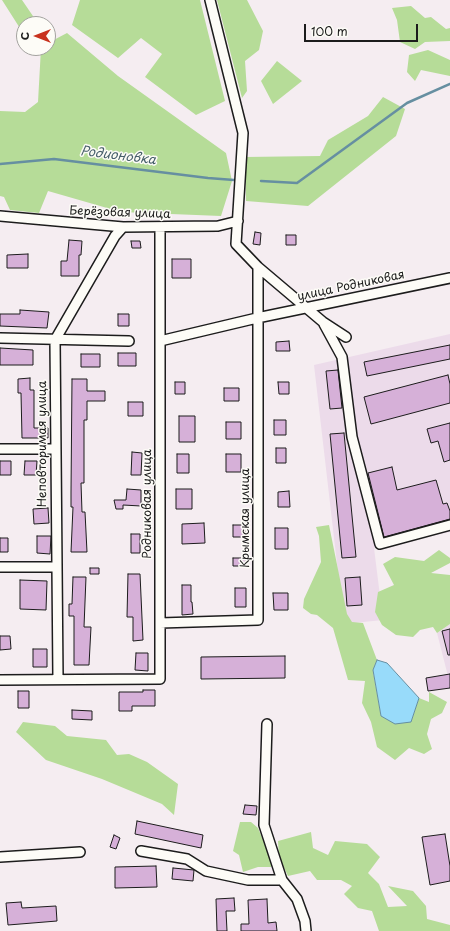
<!DOCTYPE html>
<meta charset="utf-8">
<style>
body{margin:0}
#map{position:relative;width:450px;height:931px;overflow:hidden;background:#f5edf1;font-family:"Playpen Sans",sans-serif}
canvas{display:block}
.north{position:absolute;left:16px;top:16px;width:40px;height:40px;box-sizing:border-box;background:#fdfcf7;border:1px solid #a3a29f;border-radius:50%;rotate:270deg;font-size:11px;font-weight:700;line-height:16px;text-align:center;color:#1c1c1c}
.north::after{content:'';display:block;margin:auto;width:14px;height:18px;background:#c8321e;clip-path:polygon(50% 0,100% 100%,50% 72%,0 100%)}
.scale{position:absolute;left:304px;top:24px;width:114px;height:18px;box-sizing:border-box;border:2px solid #1c1c1c;border-top:0;padding-left:5px;font-size:12px;line-height:14px;white-space:nowrap;color:#1c1c1c;-webkit-text-stroke:3px #fdfcf7;paint-order:stroke}
</style>
<div id="map">
<canvas width="450" height="931"></canvas>
<div class="north">С</div>
<div class="scale">100 m</div>
</div>
<script>
const g = document.querySelector('canvas').getContext('2d');
g.lineJoin = 'round';
function fillPath(path, color) { g.fillStyle = color; g.fill(path, 'evenodd'); }
const toPath = rows => new Path2D(rows.map(r => 'M' + r).join(''));
function trace(path, color, width, dash) { g.strokeStyle = color; g.lineWidth = width; g.lineCap = dash ? 'butt' : 'round'; g.setLineDash(dash || []); g.stroke(path); }
function label(font, color, halo, rows, align = 'center') {
  g.font = font + ' "Playpen Sans",sans-serif'; g.lineWidth = 3; g.setLineDash([]); g.textBaseline = 'middle'; g.strokeStyle = halo; g.fillStyle = color; for (const [text, x, y, turn = 0] of rows) {
    g.save(); g.translate(x, y); g.rotate((+turn || 0) * Math.PI / 180); g.textAlign = isNaN(turn) ? turn : align; if (halo) g.strokeText(text, 0, 0); g.fillText(text, 0, 0); g.restore();
  }
}
const built = toPath([
 [450,334,450,532,374,548,383,620,344,624,314,365],
 [450,624,450,684,437,633]
]);
const green = toPath([
 [2,0,22,0,35,19,31,24,24,24,23,33],
 [80,0,200,0,225,101,196,115,145,77,162,54,141,38,118,58,72,25],
 [217,0,247,0,263,31,259,50,245,61,247,91,242,98],
 [411,6,425,18,431,17,446,29,450,28,450,41,425,42,415,49,400,42,397,20,392,8],
 [67,33,118,76,226,153,232,181,221,216,121,212,48,191,39,213,10,210,4,197,0,196,0,111,25,112,38,102,41,48,48,48,48,43],
 [428,50,450,60,450,76,421,70,415,81,407,72,409,55],
 [277,61,302,81,273,104,261,81],
 [383,97,405,109,396,136,308,206,246,201,245,157,320,156,328,140,368,116],
 [329,525,347,614,352,622,363,623,377,660,373,671,381,716,411,721,419,698,429,702,429,692,447,702,442,713,431,719,427,734,432,749,424,754,409,748,395,760,377,747,371,722,362,703,365,681,348,680,333,628,317,615,311,614,303,608,304,599,321,562,319,536,316,527],
 [439,550,450,558,450,563,431,573,450,575,450,624,437,633,433,627,420,630,413,637,396,635,382,625,375,612,378,592,394,585,383,564,395,557,424,561],
 [23,722,55,726,67,736,106,740,117,755,129,754,147,762,178,784,174,815,162,804,102,779,46,760,16,732],
 [240,822,251,822,258,828,273,864,271,867,258,867,243,872,239,855,233,851],
 [311,832,313,848,328,855,335,841,367,844,380,857,368,873,379,884,388,907,407,906,388,886,413,891,426,906,427,919,450,925,450,931,379,931,372,911,358,908,344,894,352,886,341,880,317,880,310,871,288,876,279,857,278,841]
]);
const water = toPath([
 [377,660,387,663,419,698,411,722,395,724,381,716,373,670,377,660]
]);
const stream = toPath([
 [0,164,54,159,208,178,234,180],
 [261,181,297,183,407,103,450,84]
]);
const building = toPath([
 [255,232,261,233,260,245,253,244,255,232],
 [286,235,296,235,296,245,286,245,286,235],
 [69,240,82,241,81,255,79,255,79,276,61,276,61,261,67,261,69,240],
 [131,241,140,241,141,248,132,248,131,241],
 [28,254,28,268,7,268,7,255,28,254],
 [172,259,191,259,191,278,172,278,172,259],
 [20,310,49,312,47,328,0,326,0,314,20,314,20,310],
 [118,314,129,314,129,326,118,326,118,314],
 [289,341,290,351,276,351,276,342,289,341],
 [450,345,450,359,367,376,364,362,450,345],
 [0,348,33,350,33,365,0,365,0,348],
 [118,353,136,353,136,366,118,366,118,353],
 [81,354,100,354,100,367,81,367,81,354],
 [338,370,342,408,330,409,326,371,338,370],
 [448,375,450,384,450,403,371,424,364,397,448,375],
 [30,378,30,390,34,390,34,428,48,428,48,438,22,438,21,393,18,393,18,379,30,378],
 [72,379,87,379,87,391,105,391,105,401,87,401,87,420,84,420,84,483,81,483,82,512,85,512,87,552,71,552,73,507,71,507,71,492,72,379],
 [175,382,185,382,185,394,175,394,175,382],
 [278,382,289,382,289,394,279,394,278,382],
 [224,388,239,388,239,401,224,401,224,388],
 [128,402,143,402,143,416,128,416,128,402],
 [179,416,195,416,195,442,179,442,179,416],
 [274,420,286,420,286,435,274,435,274,420],
 [226,422,241,422,241,439,226,439,226,422],
 [450,423,450,460,444,462,438,441,431,443,427,429,450,423],
 [344,433,356,557,342,558,330,434,344,433],
 [276,448,286,448,286,463,276,463,276,448],
 [132,452,142,453,141,475,131,475,132,452],
 [177,454,189,454,189,473,177,473,177,454],
 [226,454,241,454,241,472,226,472,226,454],
 [0,461,11,461,11,475,0,475,0,461],
 [25,461,37,461,36,475,24,475,25,461],
 [392,467,397,490,436,480,443,504,447,503,450,511,450,519,384,537,368,473,392,467],
 [127,489,141,490,141,506,123,505,123,509,116,509,114,500,126,500,127,489],
 [176,489,192,489,192,509,176,509,176,489],
 [289,491,290,507,278,507,278,492,289,491],
 [48,508,49,523,34,524,33,509,48,508],
 [204,523,205,543,182,544,182,524,204,523],
 [233,525,245,525,245,537,233,537,233,525],
 [275,528,288,528,288,549,275,549,275,528],
 [131,534,140,534,140,553,131,553,131,534],
 [37,536,51,536,50,554,37,553,37,536],
 [0,538,8,538,8,552,0,552,0,538],
 [233,558,246,558,246,566,233,566,233,558],
 [90,568,99,568,99,574,90,574,90,568],
 [128,574,140,574,143,640,133,641,133,617,127,617,128,574],
 [73,577,86,577,84,627,91,627,89,665,74,665,74,616,69,616,69,604,72,604,73,577],
 [360,577,362,605,347,606,345,578,360,577],
 [20,580,47,581,46,610,20,609,20,580],
 [182,585,191,585,191,602,192,602,193,614,182,615,182,585],
 [235,588,246,588,246,607,235,607,235,588],
 [273,593,288,593,288,610,274,610,273,593],
 [450,629,450,655,448,655,442,631,450,629],
 [0,636,10,636,11,649,0,650,0,636],
 [33,649,47,649,47,667,33,667,33,649],
 [136,653,148,653,148,671,135,670,136,653],
 [285,656,285,678,201,679,201,657,285,656],
 [450,674,450,688,428,691,426,678,450,674],
 [143,690,155,690,155,706,132,706,132,711,119,711,119,692,143,692,143,690],
 [18,691,29,691,29,708,18,708,18,691],
 [72,710,92,711,92,720,72,719,72,710],
 [245,805,257,806,256,815,243,814,245,805],
 [137,821,203,835,201,848,135,834,137,821],
 [445,834,450,866,450,881,430,885,422,837,445,834],
 [114,835,120,838,116,849,110,847,114,835],
 [156,866,157,887,115,888,115,867,156,866],
 [173,868,194,870,193,881,172,879,173,868],
 [234,898,235,911,226,911,227,931,217,931,216,899,234,898],
 [267,899,268,923,276,922,277,931,241,931,241,924,249,924,248,900,267,899],
 [21,902,22,908,56,906,57,921,8,925,6,903,21,902]
]);
const minor = toPath([
 [210,0,243,133,236,244,258,267,323,322,346,337],
 [0,216,123,227,218,226,238,221],
 [324,324,342,357,352,437,380,544,450,525],
 [0,338,129,341],
 [160,341,257,318,450,278],
 [0,449,56,449],
 [0,567,56,567],
 [160,623,258,620,258,267],
 [58,679,55,340,115,236,123,227],
 [0,680,160,679,160,227],
 [267,724,264,825,282,880,297,899,305,921,306,931],
 [141,851,187,859,206,871,248,880,282,880],
 [0,857,80,852]
]);
const streetNames = [
 ["Берёзовая улица",120,213,2],
 ["улица Родниковая",351,286,-12],
 ["Неповторимая улица",43,444,-90],
 ["Родниковая улица",148,504,-90],
 ["Крымская улица",246,518,-90]
];
const waterNames = [
 ["Родионовка",118,156,7]
];
fillPath(built, '#ecdbea');
fillPath(green, '#b6dc98');
fillPath(water, '#98dbfa');
trace(water, '#668fa1', 1);
trace(stream, '#668fa1', 2.5);
fillPath(building, '#d6b0d8');
trace(building, '#1c1c1c', 1);
trace(minor, '#1c1c1c', 12);
trace(minor, '#fdfcf7', 9);
label('12px', '#1c1c1c', '#fdfcf7', streetNames);
label('italic 13px', '#475f6a', '#fdfcf7', waterNames);
</script>
